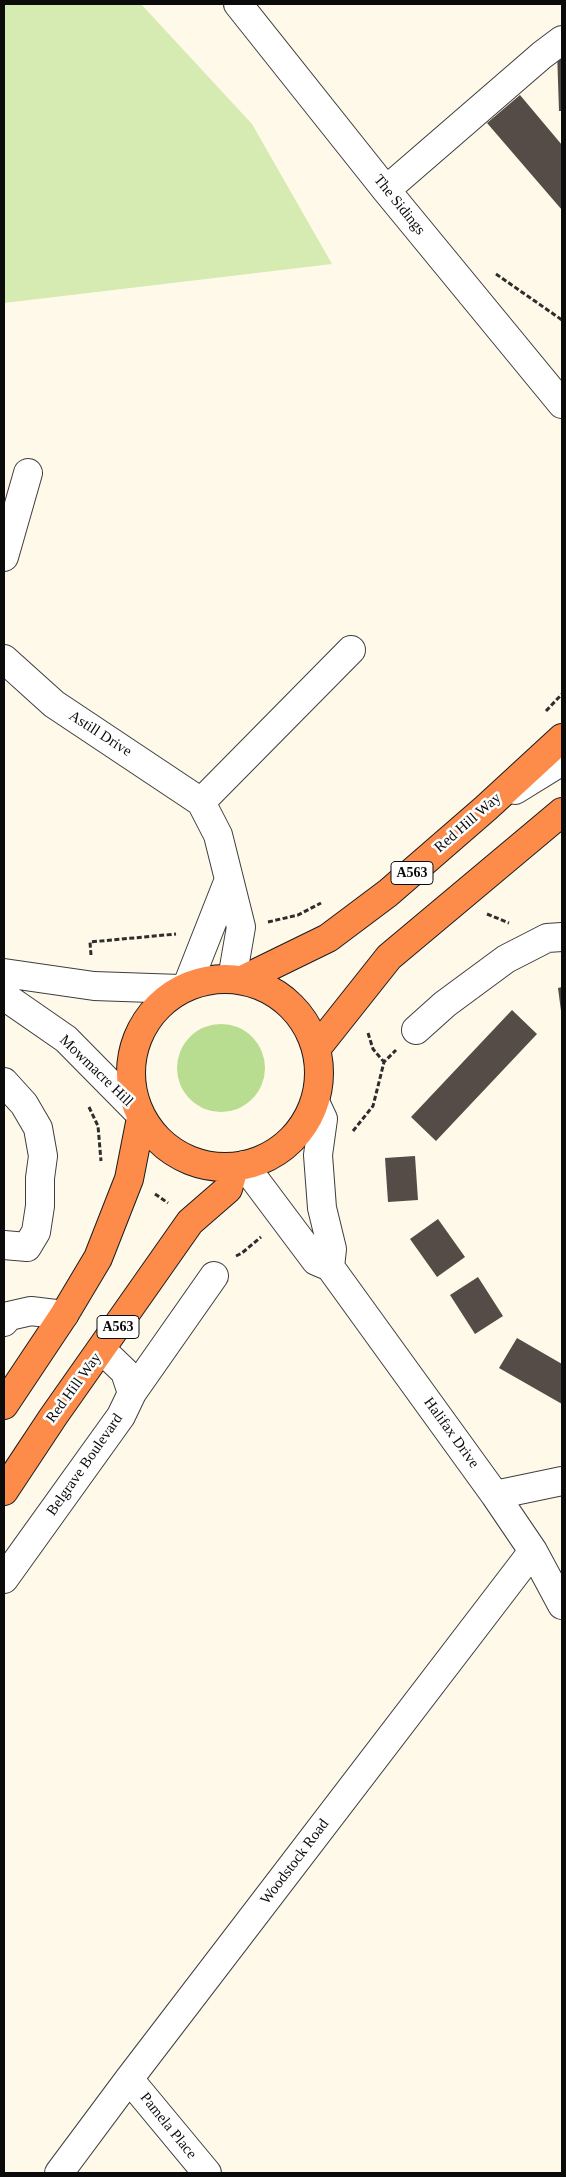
<!DOCTYPE html>
<style>
body{margin:0}
#map{position:relative;width:566px;height:2177px;overflow:hidden;background:#fff9ea;font-family:Georgia,serif}
canvas{display:block}
.frame{position:absolute;inset:0;border:5px solid #0b0b0b;pointer-events:none}
</style>
<div id="map">
<canvas width="566" height="2177"></canvas>
<div class="frame"></div>
</div>
<script>
const g = document.querySelector('canvas').getContext('2d');
g.lineJoin = 'round';
function fillPath(path, color) { g.fillStyle = color; g.fill(path, 'evenodd'); }
const toPath = rows => new Path2D(rows.map(r => 'M' + r).join(''));
function trace(path, color, width, dash) { g.strokeStyle = color; g.lineWidth = width; g.lineCap = dash ? 'butt' : 'round'; g.setLineDash(dash || []); g.stroke(path); }
function label(font, color, halo, rows, align = 'center') {
  g.font = font + ' Georgia,serif'; g.lineWidth = 5; g.setLineDash([]); g.textBaseline = 'middle'; g.strokeStyle = halo; g.fillStyle = color; for (const [text, x, y, turn = 0] of rows) {
    g.save(); g.translate(x, y); g.rotate((+turn || 0) * Math.PI / 180); g.textAlign = isNaN(turn) ? turn : align; if (halo) g.strokeText(text, 0, 0); g.fillText(text, 0, 0); g.restore();
  }
}
const green = toPath([
 [4,4,141,4,252,124,332,264,4,303]
]);
const forest = toPath([
 '177 1068a44 44 0 1 1 88 0a44 44 0 1 1-88 0Z'
]);
const building = toPath([
 [557,51,562,51,562,111,559,111],
 [520,95,562,145,562,210,487,123],
 [562,987,562,1011,561,1011,558,988],
 [512,1010,537,1034,436,1141,411,1117],
 [415,1156,418,1200,388,1202,385,1158],
 [438,1219,465,1257,437,1277,410,1239],
 [478,1277,503,1316,475,1334,450,1295],
 [517,1338,562,1364,562,1404,499,1368]
]);
const path = toPath([
 [496,274,562,320],
 [546,711,562,694],
 [487,914,509,923],
 [268,922,298,915,321,903],
 [91,955,90,942,176,934],
 [368,1033,373,1049,384,1062],
 [89,1107,98,1126,101,1161],
 [353,1131,373,1106,384,1062,396,1050],
 [155,1194,168,1203],
 [236,1256,242,1253,261,1237]
]);
const minor = toPath([
 [238,4,386,190,562,404],
 [386,190,542,55,562,40],
 [4,557,28,473],
 [4,659,54,704,201,802,218,835,241,927,232,979],
 [515,790,562,761],
 [201,802,351,650],
 [4,973,94,986,180,989],
 [187,986,228,882],
 [4,996,66,1039,138,1112],
 [416,1030,445,1004,506,959,547,938,562,937],
 [4,1082,24,1104,38,1128,43,1156,40,1178,40,1206,36,1232,27,1247,4,1245],
 [315,1102,323,1119,318,1155,322,1208,332,1249,330,1267],
 [244,1165,316,1261,330,1267,495,1495,533,1551,562,1605],
 [4,1322,9,1316,31,1311,64,1315],
 [132,1393,214,1276],
 [495,1495,562,1481],
 [4,1579,121,1416,132,1393,125,1372,102,1350],
 [129,2079,207,2173],
 [59,2173,129,2079,533,1551]
]);
const highway = toPath([
 '131 1073a94 94 0 1 1 188 0a94 94 0 1 1-188 0Z',
 [242,980,328,938,388,893,486,808,562,738],
 [316,1049,389,957,562,812],
 [4,1405,64,1315,98,1258,129,1179,141,1118],
 [4,1491,53,1417,190,1222,228,1189,234,1168]
]);
const shields = [
 [412,873,42],
 [118,1327,42]
];
const shieldNames = [
 ["A563",412,873],
 ["A563",118,1327]
];
const streetNames = [
 ["The Sidings",399,205,51],
 ["Astill Drive",100,734,33],
 ["Red Hill Way",468,823,-41],
 ["Mowmacre Hill",96,1071,44],
 ["Red Hill Way",74,1388,-54],
 ["Halifax Drive",451,1433,54],
 ["Belgrave Boulevard",85,1465,-55],
 ["Woodstock Road",295,1862,-53],
 ["Pamela Place",168,2126,51]
];
fillPath(green, '#d5ebb1');
fillPath(forest, '#b9dd90');
fillPath(building, '#554b47');
trace(minor, '#3e3e3e', 30);
trace(highway, '#1c1c1c', 30);
trace(path, '#2d2d2d', 3, [5, 2.5]);
trace(minor, '#fff', 28);
trace(highway, '#fd8b49', 28);
for (const [x, y, w] of shields) { const box = new Path2D(); box.roundRect(x - w / 2, y - 11.5, w, 23, 4); g.fillStyle = '#fff'; g.fill(box); trace(box, '#0b0b0b', 1); }
label('bold 14px', '#0b0b0b', null, shieldNames);
label('15px', '#0b0b0b', '#fff', streetNames);
</script>
